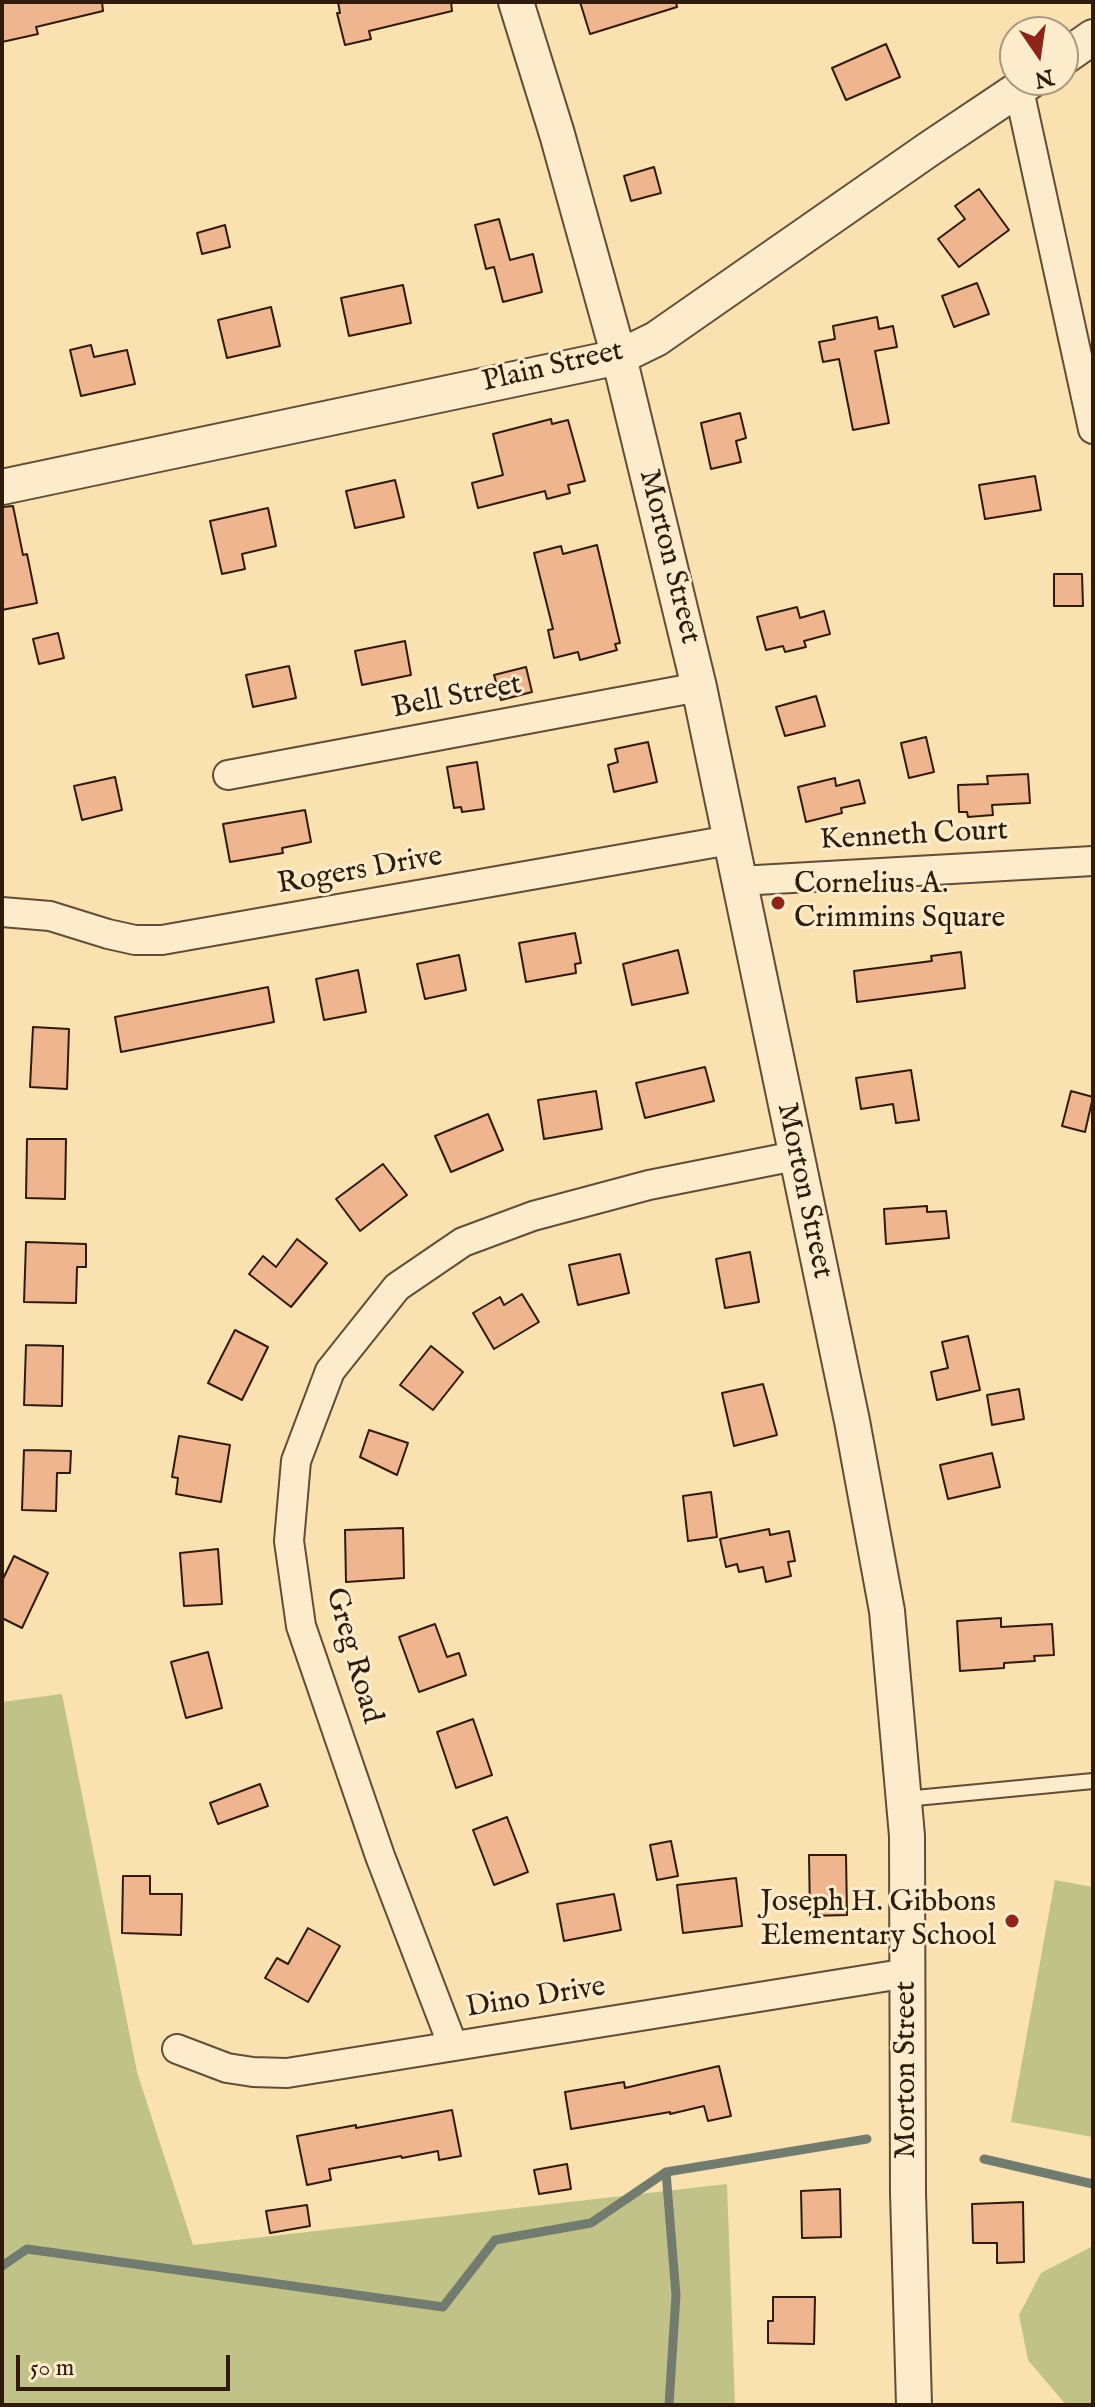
<!DOCTYPE html>
<style>
body{margin:0}
#map{position:relative;width:1095px;height:2407px;overflow:hidden;background:#fae1b0;font-family:"IM FELL English",serif}
canvas{display:block}
.frame{position:absolute;inset:0;border:4px solid #301a0c;pointer-events:none}
.north{position:absolute;left:999px;top:16px;width:80px;height:80px;box-sizing:border-box;background:#fceccc;border:2px solid #aa987f;border-radius:50%;rotate:167deg;font-size:22px;font-weight:700;line-height:32px;text-align:center;color:#301a0c}
.north::after{content:'';display:block;margin:auto;width:28px;height:36px;background:#8f2418;clip-path:polygon(50% 0,100% 100%,50% 72%,0 100%)}
.scale{position:absolute;left:16px;top:2355px;width:214px;height:36px;box-sizing:border-box;border:4px solid #301a0c;border-top:0;padding-left:10px;font-size:24px;line-height:28px;white-space:nowrap;color:#301a0c;-webkit-text-stroke:6px #fceccc;paint-order:stroke}
</style>
<div id="map">
<canvas width="1095" height="2407"></canvas>
<div class="frame"></div>
<div class="north">N</div>
<div class="scale">50 m</div>
</div>
<script>
const g = document.querySelector('canvas').getContext('2d');
g.lineJoin = 'round';
function fillPath(path, color) { g.fillStyle = color; g.fill(path, 'evenodd'); }
const toPath = rows => new Path2D(rows.map(r => 'M' + r).join(''));
function trace(path, color, width, dash) { g.strokeStyle = color; g.lineWidth = width; g.lineCap = dash ? 'butt' : 'round'; g.setLineDash(dash || []); g.stroke(path); }
function label(font, color, halo, rows, align = 'center') {
  g.font = font + ' "IM FELL English",serif'; g.lineWidth = 6; g.setLineDash([]); g.textBaseline = 'middle'; g.strokeStyle = halo; g.fillStyle = color; for (const [text, x, y, turn = 0] of rows) {
    g.save(); g.translate(x, y); g.rotate((+turn || 0) * Math.PI / 180); g.textAlign = isNaN(turn) ? turn : align; if (halo) g.strokeText(text, 0, 0); g.fillText(text, 0, 0); g.restore();
  }
}
const green = toPath([
 [62,1694,137,2072,193,2245,727,2184,735,2405,2,2405,2,1702],
 [1055,1880,1093,1887,1093,2137,1011,2122],
 [1093,2246,1093,2405,1066,2405,1028,2360,1019,2315,1041,2273]
]);
const stream = toPath([
 [984,2159,1093,2184],
 [666,2172,676,2295,669,2405],
 [2,2266,27,2249,443,2307,495,2240,591,2223,666,2172,867,2139]
]);
const building = toPath([
 [2,2,102,2,103,11,36,27,38,34,2,42,2,2],
 [338,2,451,2,452,11,369,31,371,39,345,45,337,13,340,13,338,2],
 [580,2,676,2,677,7,590,34,580,2],
 [886,44,900,77,846,100,832,68,886,44],
 [654,167,661,193,631,201,624,176,654,167],
 [979,189,1009,230,959,267,938,239,965,219,955,206,979,189],
 [499,219,510,260,533,254,542,292,503,302,494,267,486,269,475,225,499,219],
 [225,225,230,247,202,254,197,233,225,225],
 [977,283,989,314,954,327,942,296,977,283],
 [403,285,411,323,349,336,341,298,403,285],
 [271,307,280,346,227,358,218,320,271,307],
 [877,317,879,329,893,326,897,347,875,351,889,423,853,430,839,359,823,362,819,342,835,339,833,326,877,317],
 [91,345,94,357,127,350,135,384,81,396,70,350,91,345],
 [740,413,746,438,736,441,741,462,711,469,701,423,740,413],
 [551,419,552,424,568,420,585,481,568,485,570,493,547,499,545,491,478,508,472,483,503,475,493,434,551,419],
 [1035,476,1041,510,985,519,979,485,1035,476],
 [395,480,404,517,355,528,346,491,395,480],
 [13,506,23,555,27,554,37,603,2,610,2,507,13,506],
 [268,508,276,546,242,554,245,569,222,574,210,521,268,508],
 [597,545,620,643,615,644,617,650,580,660,578,652,554,658,548,630,553,629,534,553,561,546,563,554,597,545],
 [1054,574,1082,574,1083,606,1054,606,1054,574],
 [797,607,800,618,824,611,830,634,804,641,806,647,785,652,783,646,766,650,757,617,797,607],
 [58,633,64,658,39,664,33,639,58,633],
 [405,641,411,675,362,685,355,651,405,641],
 [289,666,296,698,253,707,246,675,289,666],
 [526,667,532,692,501,700,494,675,526,667],
 [816,696,825,726,785,736,776,707,816,696],
 [926,737,934,772,909,778,901,743,926,737],
 [648,742,657,782,614,792,608,765,618,762,615,749,648,742],
 [477,762,484,809,462,812,461,807,454,808,447,767,477,762],
 [1028,774,1030,803,992,805,993,815,968,817,967,812,959,812,958,785,988,784,987,776,1028,774],
 [115,777,122,810,82,820,74,786,115,777],
 [835,778,836,786,859,780,865,803,841,808,842,813,806,822,798,787,835,778],
 [305,810,311,842,282,848,283,853,230,862,223,824,305,810],
 [575,933,581,963,575,964,576,973,526,982,519,943,575,933],
 [678,950,688,993,632,1005,623,964,678,950],
 [961,952,965,988,857,1002,854,971,932,961,931,956,961,952],
 [459,955,466,990,425,999,417,964,459,955],
 [358,970,366,1012,324,1020,316,979,358,970],
 [268,987,274,1022,121,1052,115,1017,268,987],
 [33,1027,69,1029,67,1089,30,1087,33,1027],
 [705,1067,714,1101,645,1118,636,1083,705,1067],
 [911,1070,919,1120,896,1123,893,1104,861,1109,856,1078,911,1070],
 [596,1091,602,1129,544,1139,538,1100,596,1091],
 [1071,1091,1093,1097,1085,1132,1062,1126,1071,1091],
 [488,1114,503,1150,451,1172,435,1136,488,1114],
 [27,1139,66,1139,65,1199,26,1198,27,1139],
 [383,1164,407,1195,360,1231,336,1199,383,1164],
 [927,1206,927,1212,946,1211,949,1238,886,1244,884,1209,927,1206],
 [297,1239,327,1263,291,1307,249,1274,263,1256,276,1267,297,1239],
 [26,1242,86,1244,86,1267,77,1267,76,1303,24,1302,26,1242],
 [750,1252,759,1302,725,1308,716,1259,750,1252],
 [620,1254,629,1293,578,1305,569,1265,620,1254],
 [522,1294,539,1322,494,1349,473,1313,500,1297,504,1305,522,1294],
 [235,1330,268,1347,242,1400,208,1383,235,1330],
 [968,1336,980,1390,937,1400,931,1372,948,1368,942,1342,968,1336],
 [26,1345,63,1346,62,1406,24,1405,26,1345],
 [431,1346,463,1372,433,1410,400,1385,431,1346],
 [763,1384,777,1435,734,1446,722,1393,763,1384],
 [1019,1389,1024,1419,992,1425,987,1395,1019,1389],
 [369,1430,408,1443,397,1475,360,1457,369,1430],
 [179,1436,230,1445,221,1502,176,1494,178,1478,172,1477,179,1436],
 [24,1450,71,1451,70,1473,57,1473,56,1511,22,1510,24,1450],
 [992,1453,1000,1487,948,1499,940,1465,992,1453],
 [711,1492,717,1537,688,1541,683,1496,711,1492],
 [403,1528,404,1578,346,1582,345,1530,403,1528],
 [769,1529,770,1535,789,1531,795,1561,788,1562,791,1576,766,1582,763,1567,739,1572,737,1564,726,1567,720,1539,769,1529],
 [218,1549,222,1604,184,1606,180,1553,218,1549],
 [14,1556,48,1573,22,1628,2,1618,2,1581,14,1556],
 [1001,1618,1001,1627,1052,1624,1054,1655,1034,1656,1035,1661,1004,1663,1004,1668,960,1671,957,1621,1001,1618],
 [435,1624,447,1657,459,1653,466,1675,419,1692,399,1637,435,1624],
 [208,1652,222,1708,186,1718,171,1662,208,1652],
 [473,1719,492,1775,456,1788,437,1732,473,1719],
 [260,1784,268,1806,218,1824,210,1803,260,1784],
 [507,1817,528,1872,494,1885,473,1830,507,1817],
 [671,1841,678,1876,657,1880,650,1845,671,1841],
 [809,1855,846,1855,847,1915,810,1916,809,1855],
 [123,1876,150,1876,150,1894,182,1894,181,1935,122,1933,123,1876],
 [736,1878,742,1926,683,1933,677,1885,736,1878],
 [614,1894,621,1930,564,1941,557,1904,614,1894],
 [308,1928,340,1946,308,2002,265,1978,277,1958,288,1964,308,1928],
 [719,2066,731,2116,708,2121,704,2106,670,2114,670,2112,571,2129,565,2092,624,2082,625,2088,719,2066],
 [452,2110,461,2156,439,2160,438,2151,402,2158,401,2156,329,2169,331,2180,307,2185,297,2136,356,2125,356,2128,452,2110],
 [567,2164,571,2189,539,2194,534,2170,567,2164],
 [840,2189,841,2237,802,2238,801,2191,840,2189],
 [1023,2202,1024,2262,997,2263,997,2243,973,2243,972,2204,1023,2202],
 [307,2205,310,2226,270,2233,266,2211,307,2205],
 [773,2297,815,2297,814,2344,768,2343,768,2321,773,2321,773,2297]
]);
const service = toPath([
 [905,1799,1093,1781]
]);
const minor = toPath([
 [1019,90,1093,429],
 [228,775,699,687],
 [739,881,1093,861],
 [2,912,50,916,108,934,135,940,162,940,730,840],
 [453,2046,380,1856,301,1626,289,1541,296,1461,330,1371,397,1287,463,1242,533,1216,649,1185,795,1156],
 [177,2049,227,2068,253,2072,287,2073,908,1973]
]);
const tertiary = toPath([
 [516,2,557,134,619,357,699,687,852,1421,887,1611,907,1836,908,2193,914,2405],
 [1063,58,1093,37],
 [2,487,619,357,656,339,929,149,1032,80]
]);
const markers = [
 [778,903,8,"#8f2418"],
 [1012,1921,8,"#8f2418"]
];
const streetNames = [
 ["Plain Street",553,368,-13],
 ["Morton Street",668,557,76],
 ["Bell Street",457,698,-11],
 ["Kenneth Court",914,837,-3],
 ["Rogers Drive",360,872,-10],
 ["Morton Street",803,1191,78],
 ["Greg Road",352,1656,74],
 ["Dino Drive",536,1999,-9],
 ["Morton Street",908,2070,-90]
];
const poiNames = [
 ["Cornelius A.",794,886],
 ["Crimmins Square",794,920],
 ["Joseph H. Gibbons",996,1904,"right"],
 ["Elementary School",996,1938,"right"]
];
fillPath(green, '#c1c288');
trace(stream, '#727c6e', 9);
fillPath(building, '#efb58f');
trace(building, '#301a0c', 2);
trace(service, '#624c35', 18);
trace(minor, '#624c35', 32);
trace(tertiary, '#624c35', 38);
trace(service, '#fceccc', 14);
trace(minor, '#fceccc', 28);
trace(tertiary, '#fceccc', 34);
for (const [x, y, r, color] of markers) { const dot = new Path2D(); dot.arc(x, y, r, 0, 2 * Math.PI); g.fillStyle = color; g.fill(dot); trace(dot, '#fceccc', 3); }
label('30px', '#301a0c', '#fceccc', streetNames);
label('30px', '#301a0c', '#fceccc', poiNames, 'left');
</script>
